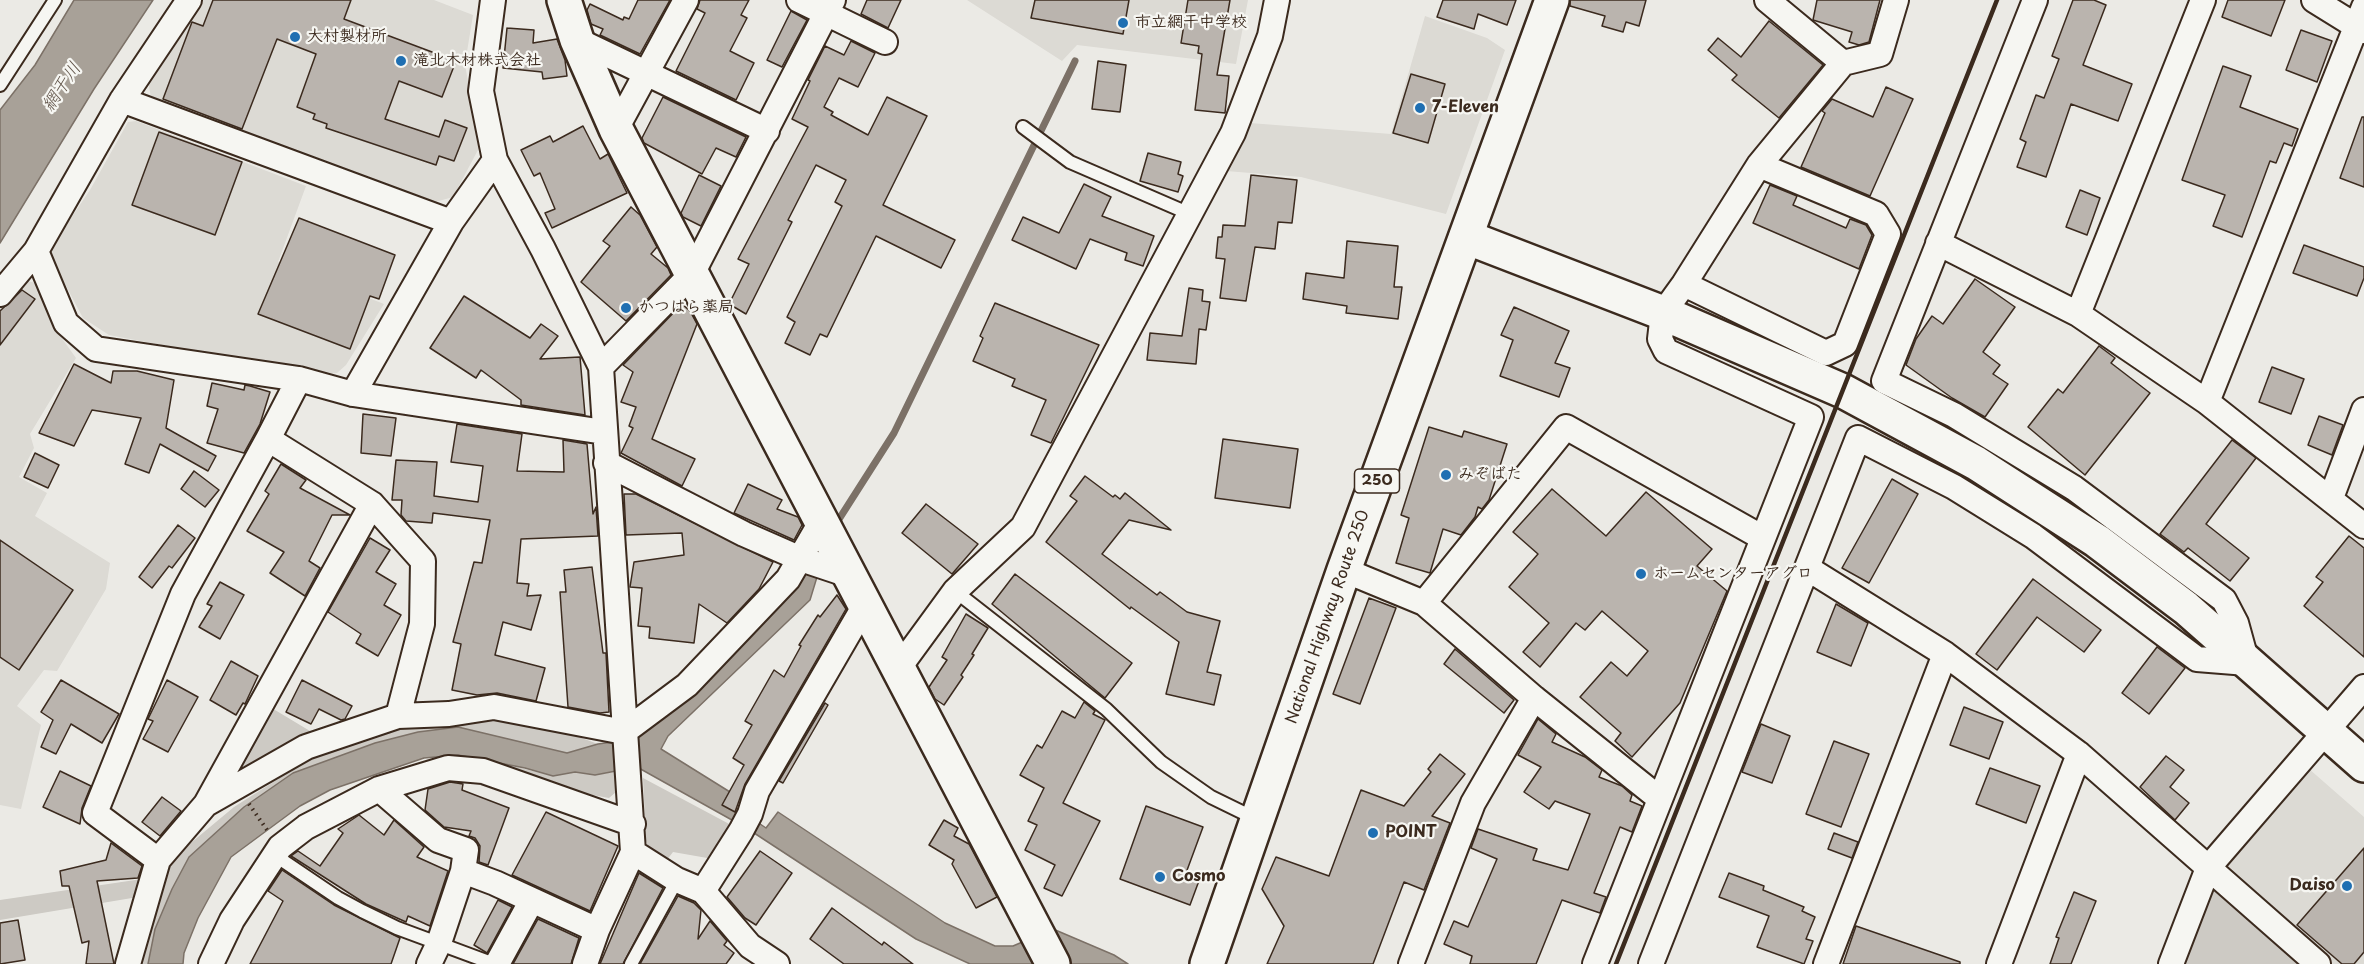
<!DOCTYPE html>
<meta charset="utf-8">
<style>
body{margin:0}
canvas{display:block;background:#ebeae5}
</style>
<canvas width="2364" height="964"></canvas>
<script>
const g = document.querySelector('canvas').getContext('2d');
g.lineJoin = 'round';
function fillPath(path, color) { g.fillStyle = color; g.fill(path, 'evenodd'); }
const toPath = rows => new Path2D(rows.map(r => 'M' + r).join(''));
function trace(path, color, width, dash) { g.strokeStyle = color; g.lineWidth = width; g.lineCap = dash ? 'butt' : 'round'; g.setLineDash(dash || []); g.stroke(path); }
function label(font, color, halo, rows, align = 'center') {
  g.font = font + ' "Playpen Sans","Klee One",sans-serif'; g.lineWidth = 4.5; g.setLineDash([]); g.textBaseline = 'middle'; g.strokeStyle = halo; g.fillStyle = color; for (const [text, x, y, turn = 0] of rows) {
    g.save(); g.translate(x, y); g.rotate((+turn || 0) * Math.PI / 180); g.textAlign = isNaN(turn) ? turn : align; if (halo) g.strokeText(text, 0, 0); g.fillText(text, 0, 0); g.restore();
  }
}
const built = toPath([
 [200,0,434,0,473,15,465,64,479,148,453,197,428,204,152,102,148,82],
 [967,0,1248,0,1236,64,1077,45,1062,61],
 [1425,16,1487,38,1505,50,1446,214,1301,177,1226,171,1250,123,1391,134],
 [136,121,306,186,278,262,384,304,346,365,337,373,320,375,109,335,83,318,48,252,90,190,128,122],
 [22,280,36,283,53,326,76,358,30,434,34,448,19,477,47,493,35,516,110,563,106,589,57,671,44,670,17,706,41,725,21,809,0,805,0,309],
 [2308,768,2364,817,2364,964,2333,964,2224,867]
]);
const green = toPath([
 [270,707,315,734,249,770,242,766,240,759],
 [485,716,568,733,598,744,567,753,458,727,418,732,375,743,293,773,172,889,155,929,148,964,135,964,151,904,169,867,186,847,234,807,316,755,407,721],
 [488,760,553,776,575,772,595,775,614,772,616,792,609,798,555,788],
 [643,778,733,826,713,859,673,852,663,865,652,856,646,841],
 [142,879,138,897,0,920,0,900],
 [2220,887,2307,964,2180,964,2208,891]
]);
const water = toPath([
 [74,0,153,0,94,89,0,243,0,110,35,65,74,0],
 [815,540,824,554,810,600,668,736,661,749,730,792,725,800,766,828,778,812,945,923,995,946,1013,946,1053,929,1114,955,1128,964,970,964,916,939,748,829,637,767,595,775,575,772,553,776,525,768,458,755,424,758,330,790,300,806,231,857,198,918,184,953,183,964,148,964,155,929,172,889,189,857,244,807,293,773,375,743,418,732,458,727,567,753,598,744,635,739,646,724,815,540]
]);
const stream = toPath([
 [834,527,894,433,1075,61]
]);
const building = toPath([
 [213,0,351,0,344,19,456,61,442,97,399,81,385,119,439,137,445,120,467,128,454,161,439,156,436,165,326,128,327,124,313,119,315,114,297,107,316,54,277,39,242,129,163,99,192,22,203,26,213,0],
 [638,0,670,0,640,54,600,35,603,29,591,24,587,10,590,4,623,20,624,17,629,19,638,0],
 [700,0,749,0,741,15,747,18,730,51,754,63,736,100,676,71,705,13,697,9,700,0],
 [867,0,901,0,888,28,861,14,867,0],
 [1035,0,1129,0,1123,34,1031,18,1035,0],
 [1188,0,1230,0,1217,75,1229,76,1225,113,1195,110,1202,54,1198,53,1199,46,1181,43,1188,0],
 [1443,0,1516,0,1507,25,1478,14,1474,29,1437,17,1443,0],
 [1570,0,1646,0,1639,26,1626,22,1623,32,1602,26,1605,16,1570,6,1570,0],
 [1817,0,1880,0,1869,42,1859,45,1849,42,1852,32,1813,20,1817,0],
 [2073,0,2094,0,2106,5,2083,65,2132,84,2118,121,2071,104,2046,177,2017,167,2026,142,2020,139,2036,95,2044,98,2059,59,2052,56,2073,0],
 [2228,0,2285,0,2271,36,2222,17,2228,0],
 [791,11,807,20,782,67,767,60,791,11],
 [1769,21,1823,65,1779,118,1732,80,1737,75,1708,50,1718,38,1741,57,1769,21],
 [507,28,534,30,533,43,557,39,565,60,567,76,543,79,542,72,503,68,507,28],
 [2301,30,2332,41,2317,82,2286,70,2301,30],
 [851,41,875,53,858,87,839,78,824,107,833,112,831,115,868,135,887,97,927,116,883,205,955,240,941,268,876,236,827,337,820,334,810,355,785,343,795,322,787,317,842,206,835,202,846,180,816,165,788,220,792,222,746,314,729,304,749,264,738,259,808,127,792,119,810,81,808,80,825,46,844,55,851,41],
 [1098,61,1126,65,1120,112,1092,109,1098,61],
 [2223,66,2251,76,2240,107,2298,129,2292,146,2284,143,2276,163,2270,161,2242,237,2213,226,2225,195,2182,180,2223,66],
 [1411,74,1445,84,1428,143,1393,133,1411,74],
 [1886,87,1913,99,1870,196,1801,167,1825,113,1822,111,1832,99,1873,117,1886,87],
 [663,97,746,137,736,157,716,148,702,174,644,143,642,138,663,97],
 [2362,117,2364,117,2364,187,2340,178,2362,117],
 [583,126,600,159,608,154,627,193,552,228,545,213,555,209,540,173,534,176,521,150,550,136,553,142,583,126],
 [159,132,242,162,215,235,132,205,159,132],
 [1148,153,1181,162,1178,174,1183,176,1178,192,1140,181,1148,153],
 [699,175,721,186,701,226,683,217,681,213,699,175],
 [1251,175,1297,180,1292,223,1278,222,1275,249,1255,247,1246,301,1220,298,1225,259,1216,258,1218,237,1222,237,1223,225,1245,226,1251,175],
 [1084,184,1111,197,1102,216,1154,236,1143,266,1125,260,1127,253,1090,239,1076,269,1012,240,1023,217,1059,233,1084,184],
 [1770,185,1797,196,1793,205,1846,228,1850,219,1866,225,1872,235,1859,269,1753,223,1770,185],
 [2080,190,2100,198,2087,235,2066,227,2080,190],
 [631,207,640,215,657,247,651,254,668,268,671,275,626,321,581,282,610,246,603,241,631,207],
 [299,218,395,255,379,299,370,296,350,349,258,314,299,218],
 [1347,241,1398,246,1394,287,1402,287,1398,319,1346,313,1347,306,1303,299,1306,273,1344,278,1347,241],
 [2304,245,2364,267,2364,278,2357,296,2293,273,2304,245],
 [1975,279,2015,307,1983,352,2000,365,1993,374,2008,384,1985,417,1952,398,1906,365,1916,339,1932,316,1943,324,1975,279],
 [1189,288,1203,290,1202,301,1210,302,1206,330,1199,329,1196,364,1147,360,1150,333,1182,336,1189,288],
 [22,290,35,299,0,345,0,311,22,290],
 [464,296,530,338,541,324,558,336,540,359,580,357,585,415,521,405,521,400,481,370,476,378,430,348,464,296],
 [995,303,1099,345,1051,443,1031,435,1046,400,1012,386,1015,379,973,361,983,338,980,336,995,303],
 [682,304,690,311,697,324,652,439,695,459,682,486,621,453,633,428,629,426,636,407,621,402,633,372,623,365,682,304],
 [1514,307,1569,331,1555,363,1570,368,1559,397,1500,376,1513,340,1501,335,1514,307],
 [2099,346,2115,358,2111,363,2150,393,2085,475,2028,427,2058,389,2063,393,2099,346],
 [74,364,111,383,113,371,137,371,174,380,166,428,216,456,208,471,160,444,149,473,125,464,141,418,92,410,74,446,39,433,74,364],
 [2272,367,2304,379,2291,414,2259,402,2272,367],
 [212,383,244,390,245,385,250,386,270,392,260,424,244,453,207,443,218,409,207,406,212,383],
 [363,414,396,418,391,456,361,453,363,414],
 [2319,416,2343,425,2332,455,2308,445,2319,416],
 [457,424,522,434,517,471,564,472,563,440,587,444,593,514,596,507,598,536,521,539,517,583,529,584,527,596,541,595,531,630,503,622,495,655,545,668,536,701,497,693,477,695,452,690,461,644,453,642,474,562,482,563,490,520,433,513,432,523,406,521,401,515,402,500,392,500,396,460,437,462,434,496,478,502,483,466,451,462,457,424],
 [1429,427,1462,437,1464,431,1507,444,1489,500,1482,509,1478,507,1475,517,1461,535,1443,529,1430,573,1396,563,1409,518,1401,515,1429,427],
 [1223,439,1298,449,1290,508,1215,498,1223,439],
 [2232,440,2256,458,2206,524,2249,558,2230,581,2188,548,2184,552,2160,534,2232,440],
 [35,453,59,465,48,488,24,477,35,453],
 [281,464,306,480,300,488,350,515,332,515,309,561,320,568,305,596,270,573,284,552,247,531,269,494,265,491,281,464],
 [194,471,219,490,205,507,181,489,194,471],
 [1085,476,1113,497,1115,495,1120,499,1125,493,1171,530,1129,520,1102,554,1157,595,1160,592,1187,612,1220,621,1207,672,1221,675,1214,705,1166,694,1179,642,1131,607,1130,609,1046,542,1077,501,1070,496,1085,476],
 [1892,479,1918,494,1869,583,1842,568,1892,479],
 [748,484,782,500,777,509,798,517,802,525,794,540,734,513,748,484],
 [1552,489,1606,536,1646,492,1712,549,1697,566,1727,591,1680,703,1632,757,1615,741,1621,733,1580,697,1611,662,1627,676,1648,651,1602,611,1585,630,1576,623,1540,667,1523,652,1549,623,1509,587,1538,554,1513,532,1552,489],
 [624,494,636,494,773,562,759,589,727,623,699,604,694,643,649,638,650,627,638,626,642,588,630,587,634,562,684,555,682,533,626,535,624,494],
 [926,504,978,544,952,574,902,533,926,504],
 [178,525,195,538,172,568,169,566,152,588,139,577,178,525],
 [2349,536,2364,548,2364,657,2304,606,2323,582,2316,577,2349,536],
 [370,538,390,550,376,572,396,584,384,605,401,615,378,656,356,643,361,634,328,612,370,538],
 [0,540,73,590,19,670,0,657,0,540],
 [592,567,603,653,606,653,609,712,600,713,568,707,560,592,566,592,564,570,592,567],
 [1015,574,1132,663,1105,698,992,604,1015,574],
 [2033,579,2101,630,2084,652,2037,617,1997,670,1976,654,2033,579],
 [220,582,244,595,220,639,199,627,212,606,207,604,220,582],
 [837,595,846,609,745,784,735,812,722,805,744,765,733,758,752,725,745,721,774,670,784,677,801,646,799,645,818,615,820,617,837,595],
 [1369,598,1396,608,1360,704,1333,694,1369,598],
 [1836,604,1868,623,1851,666,1817,652,1836,604],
 [966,614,988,628,972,654,974,655,961,675,963,677,944,705,935,699,929,687,947,660,942,657,966,614],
 [2157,647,2185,668,2149,714,2122,693,2157,647],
 [1455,649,1514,700,1504,713,1444,664,1455,649],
 [231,661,258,676,245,704,243,703,236,715,210,700,231,661],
 [61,680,119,714,102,743,71,724,56,754,41,747,53,720,41,712,61,680],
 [167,680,198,697,168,752,143,739,153,721,148,719,167,680],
 [302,680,352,706,345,719,341,720,319,709,311,724,286,712,302,680],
 [1084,702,1095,711,1093,714,1105,720,1063,803,1100,821,1062,896,1044,888,1055,865,1025,850,1037,825,1028,821,1044,788,1020,775,1037,745,1042,748,1062,711,1075,718,1084,702],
 [825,703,828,705,783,783,779,781,825,703],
 [1964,707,2003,722,1989,759,1950,745,1964,707],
 [1538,719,1556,734,1552,742,1585,757,1602,770,1599,777,1622,786,1632,795,1630,801,1642,806,1632,832,1620,827,1594,893,1606,897,1600,913,1562,900,1536,964,1470,964,1472,956,1444,944,1454,921,1468,927,1497,859,1471,848,1478,829,1537,849,1533,860,1568,870,1590,814,1555,801,1549,809,1524,792,1541,767,1518,755,1538,719],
 [1761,724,1790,736,1772,783,1742,772,1761,724],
 [1834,741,1869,754,1841,827,1806,814,1834,741],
 [1440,754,1465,774,1432,816,1450,823,1424,890,1404,882,1373,964,1267,964,1284,926,1262,889,1276,857,1329,876,1361,790,1404,806,1431,772,1428,769,1440,754],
 [2166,756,2184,770,2170,787,2189,803,2175,820,2140,787,2166,756],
 [1990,768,2040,786,2026,823,1976,804,1990,768],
 [60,771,91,786,82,808,80,824,43,807,60,771],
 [450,782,463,784,462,790,509,808,488,865,479,862,480,846,475,838,469,836,471,831,444,827,425,810,428,789,450,782],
 [162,797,181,811,160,836,142,822,162,797],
 [1146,806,1203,827,1186,873,1200,878,1190,905,1120,879,1146,806],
 [546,812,618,846,590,911,512,875,546,812],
 [359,815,384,835,394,820,424,847,417,857,448,871,430,926,408,916,406,922,366,904,291,856,298,851,320,866,343,833,338,829,359,815],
 [944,820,958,828,954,836,969,844,997,897,976,908,952,864,954,860,929,845,944,820],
 [1834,833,1858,842,1852,858,1828,849,1834,833],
 [111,843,142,866,138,878,97,881,114,964,86,964,89,941,82,943,69,886,62,886,60,871,106,860,111,843],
 [2364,848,2364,952,2354,964,2342,964,2297,925,2364,848],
 [760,851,792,873,756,925,745,918,727,897,760,851],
 [282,870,334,905,400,938,391,964,250,964,283,901,268,891,282,870],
 [639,873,663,888,623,964,600,964,639,873],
 [1729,873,1764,886,1763,890,1804,907,1802,911,1815,917,1806,939,1813,941,1804,964,1757,947,1769,916,1719,897,1729,873],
 [2074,892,2096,901,2071,964,2050,964,2059,938,2056,937,2074,892],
 [678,896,694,903,701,910,698,939,710,921,727,941,724,945,734,953,726,964,640,964,678,896],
 [498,900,512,907,487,953,474,945,498,900],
 [832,908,882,945,884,942,913,964,844,964,810,939,832,908],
 [538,919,579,938,571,964,513,964,538,919],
 [18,920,25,960,0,964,0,923,18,920],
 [1856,926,1960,962,1960,964,1843,964,1856,926]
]);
const path = toPath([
 [249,804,267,830]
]);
const lane = toPath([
 [0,85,55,0],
 [1023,127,1070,162,1190,214],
 [955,591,1106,709,1161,762,1211,797,1256,819],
 [273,854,338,898,362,911,397,928,494,964],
 [631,964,677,880]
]);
const street = toPath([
 [493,0,481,91,495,160,543,249,601,367,633,852,597,930,585,964],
 [799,0,885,42],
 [1767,0,1843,63,1880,54,1896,0],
 [2314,0,2364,31],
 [577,40,767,131],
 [122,100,451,222],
 [616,129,686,0],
 [1938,243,2078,314,2207,402,2364,526],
 [36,251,66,323,96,349,299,379,353,394,604,432],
 [1684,284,1826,353,1845,344,1888,234,1876,214,1759,165],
 [0,294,36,251,122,100,189,0],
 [2078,314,2203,0],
 [601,367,692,274,833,0],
 [353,394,451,222,495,160],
 [2207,402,2364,7],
 [268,439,299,379],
 [606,463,744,534,801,559,849,575],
 [2331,498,2364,410],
 [1807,568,1945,654,2079,754,2318,964],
 [1344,570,1424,603,1534,698,1660,799],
 [1424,603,1566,427,1763,538],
 [898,669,955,591,1023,527,1233,133,1270,36,1277,0],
 [379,789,438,840,466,850,463,871,439,943,429,964],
 [206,804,372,504],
 [633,852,677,880,703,891,750,946,777,964],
 [158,860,95,813,183,594,268,439,372,504,423,561,422,624,398,716],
 [463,871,495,883,597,930],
 [703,891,741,831,750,814,757,791,865,605],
 [128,964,158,860,206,804,306,747,398,716,449,714,494,707,624,732,687,685,788,579,821,522],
 [211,964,232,920,280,847,306,827,379,789,448,768,483,771,633,824],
 [497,964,532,900],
 [1411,964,1473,803,1534,698],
 [1595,964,1811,417,1666,351,1660,339,1663,313,1684,284,1759,165,1843,63],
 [1651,964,1858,438,1954,487,2033,536,2197,659,2247,663,2236,623,2224,600,2074,488,1954,415,1884,381,2035,0],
 [1826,964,1945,654],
 [1999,964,2079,754],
 [2171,964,2208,868,2364,687]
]);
const secondary = toPath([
 [564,0,577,40,616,129,1053,964],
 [1466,237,1663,313,1843,391,1976,463,2097,541,2186,608,2364,765]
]);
const highway = toPath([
 [1207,964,1344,570,1552,0]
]);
const rail = toPath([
 [1616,964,1997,0]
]);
const markers = [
 [1123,23,6,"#1f6fb2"],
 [295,37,6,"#1f6fb2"],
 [401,61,6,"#1f6fb2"],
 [1420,108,6,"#1f6fb2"],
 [626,308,6,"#1f6fb2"],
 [1446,475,6,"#1f6fb2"],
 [1641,574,6,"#1f6fb2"],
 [1373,833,6,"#1f6fb2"],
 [1160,877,6,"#1f6fb2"],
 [2347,886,6,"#1f6fb2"]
];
const shields = [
 [1377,481,45]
];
const shieldNames = [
 ["250",1377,481]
];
const poiNames = [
 ["市立網干中学校",1135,23],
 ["大村製材所",307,37],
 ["滝北木材株式会社",413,61],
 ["7-Eleven",1432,108],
 ["かつはら薬局",638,308],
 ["みぞばた",1458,475],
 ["ホームセンターアグロ",1653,574],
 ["POINT",1385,833],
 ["Cosmo",1172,877],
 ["Daiso",2335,886,"right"]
];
const streetNames = [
 ["National Highway Route 250",1328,617,-71]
];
const waterNames = [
 ["網干川",62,87,-56]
];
fillPath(built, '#dcdad4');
fillPath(green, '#cdcac4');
fillPath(water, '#a8a198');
trace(water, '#7c7167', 1.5);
trace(stream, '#7c7167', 7);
fillPath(building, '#bab4ae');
trace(building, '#3b2a1e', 1.5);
trace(lane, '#3b2a1e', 16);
trace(street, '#3b2a1e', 28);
trace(secondary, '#3b2a1e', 38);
trace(highway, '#3b2a1e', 38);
trace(path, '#3b2a1e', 4, [1.5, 4.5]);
trace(lane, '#f6f6f2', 12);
trace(street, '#f6f6f2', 24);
trace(secondary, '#f6f6f2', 33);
trace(highway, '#f6f6f2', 33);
trace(rail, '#3b2a1e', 4.5);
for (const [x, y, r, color] of markers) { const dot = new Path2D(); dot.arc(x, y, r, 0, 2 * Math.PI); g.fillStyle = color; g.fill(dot); trace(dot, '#f6f6f2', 2); }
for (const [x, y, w] of shields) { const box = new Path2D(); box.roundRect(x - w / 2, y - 12, w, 24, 4.5); g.fillStyle = '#f6f6f2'; g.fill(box); trace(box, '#3b2a1e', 1.5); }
label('bold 15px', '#3b2a1e', null, shieldNames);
label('bold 16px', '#3b2a1e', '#f6f6f2', poiNames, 'left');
label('16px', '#3b2a1e', '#f6f6f2', streetNames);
label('italic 18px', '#615449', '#f6f6f2', waterNames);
</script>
